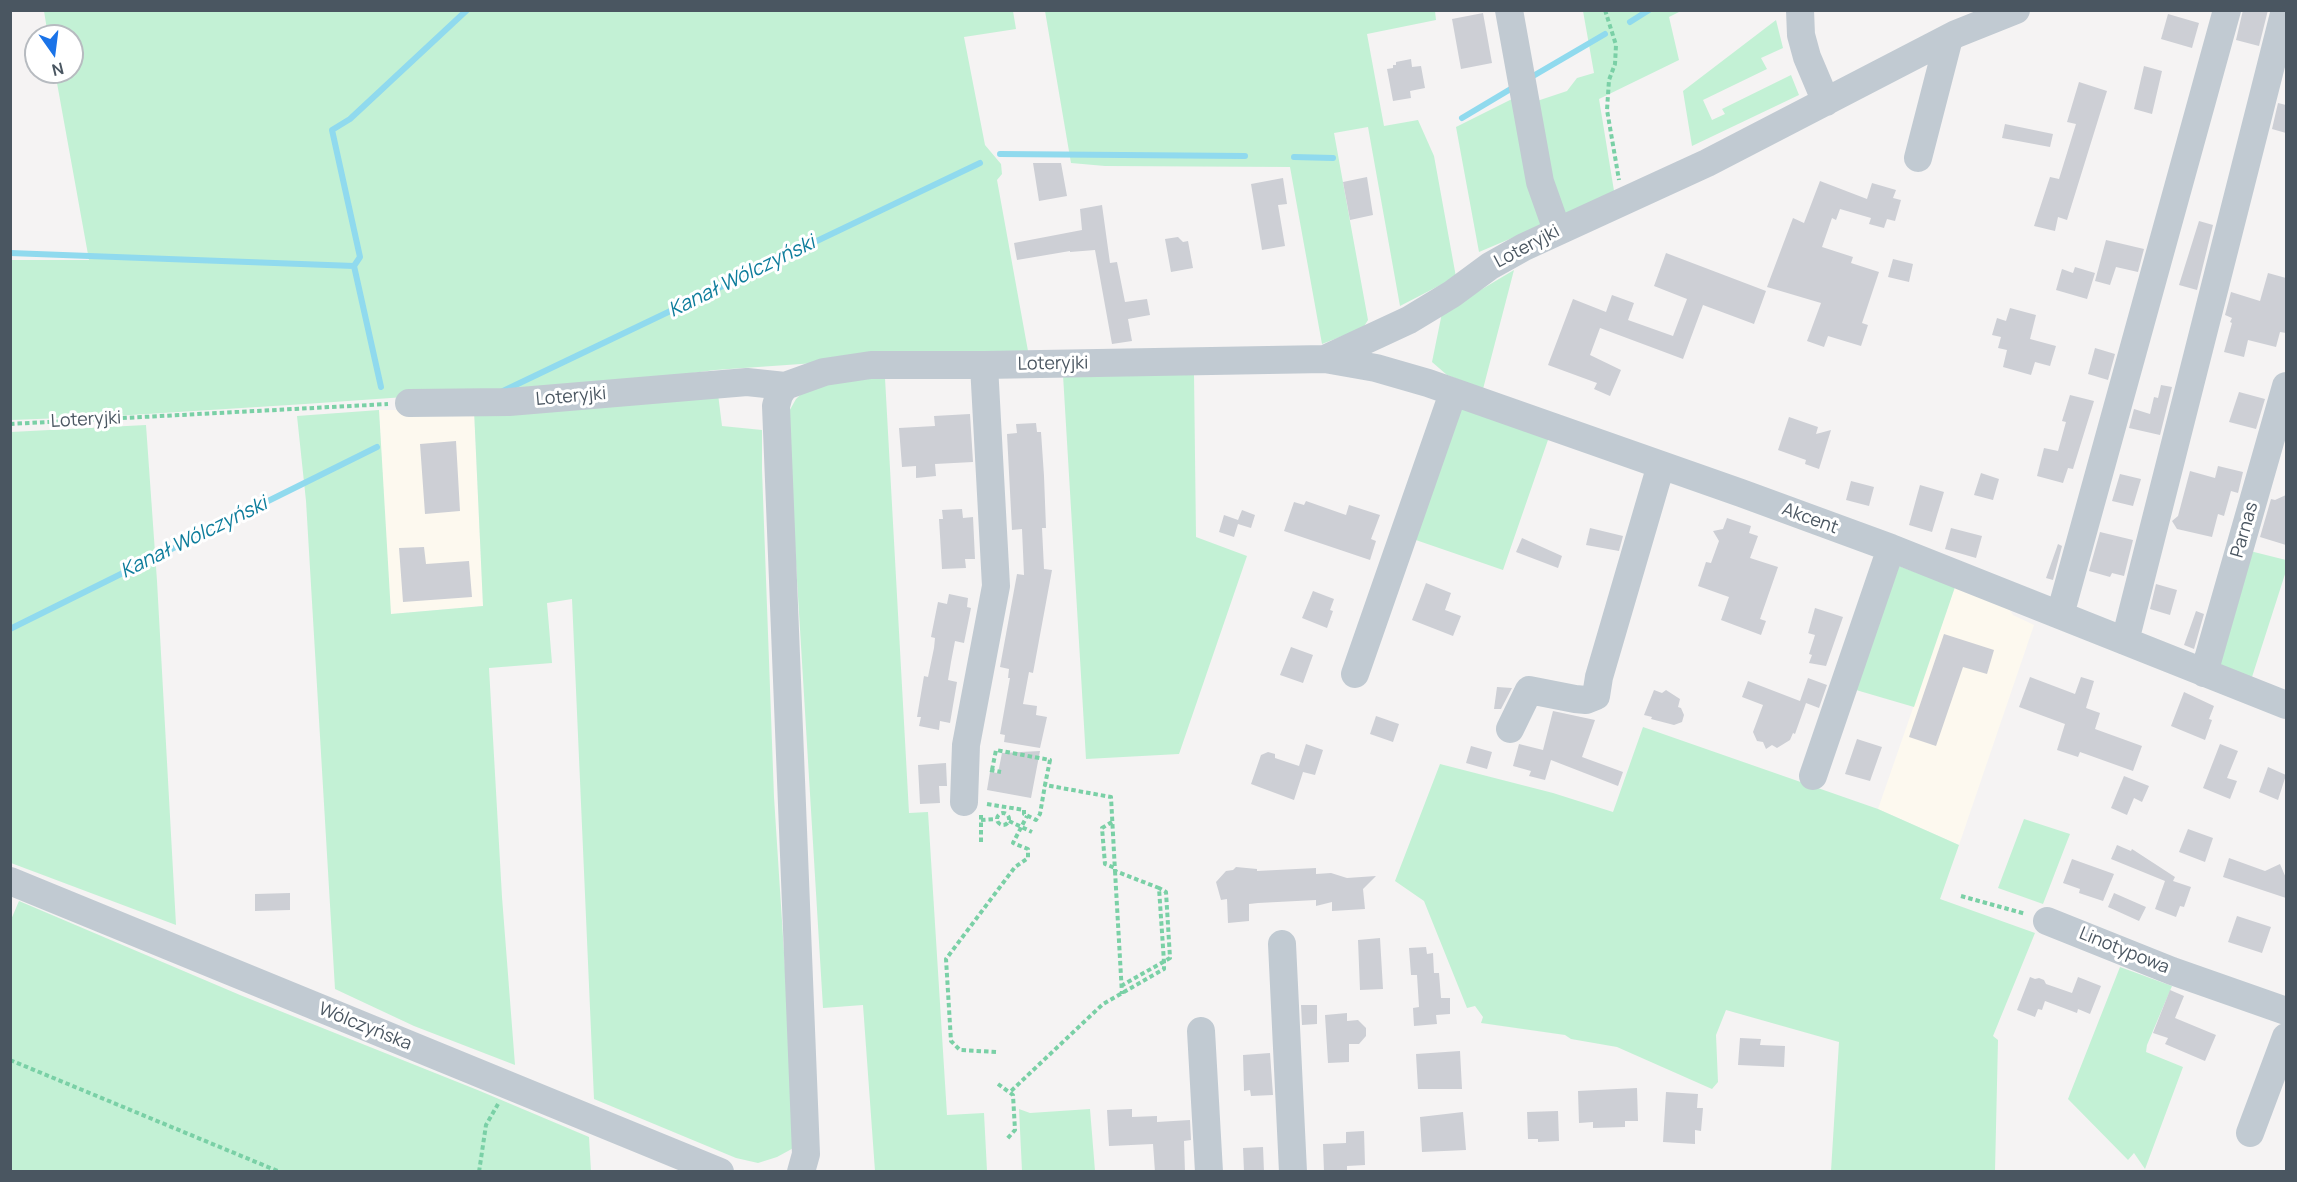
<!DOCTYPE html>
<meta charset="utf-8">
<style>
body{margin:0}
#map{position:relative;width:2297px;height:1182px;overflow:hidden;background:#f5f3f3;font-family:Manrope,sans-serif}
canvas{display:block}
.frame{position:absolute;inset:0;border:12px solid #4a5661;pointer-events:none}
.north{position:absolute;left:24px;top:24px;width:60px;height:60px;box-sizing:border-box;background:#fff;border:2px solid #b7bbc0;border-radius:50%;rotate:166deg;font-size:16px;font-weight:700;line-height:24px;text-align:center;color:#4a5661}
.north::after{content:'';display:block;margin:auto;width:21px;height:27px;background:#1a73e8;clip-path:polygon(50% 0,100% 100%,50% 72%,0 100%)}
</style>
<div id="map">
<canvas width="2297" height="1182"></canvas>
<div class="frame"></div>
<div class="north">N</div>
</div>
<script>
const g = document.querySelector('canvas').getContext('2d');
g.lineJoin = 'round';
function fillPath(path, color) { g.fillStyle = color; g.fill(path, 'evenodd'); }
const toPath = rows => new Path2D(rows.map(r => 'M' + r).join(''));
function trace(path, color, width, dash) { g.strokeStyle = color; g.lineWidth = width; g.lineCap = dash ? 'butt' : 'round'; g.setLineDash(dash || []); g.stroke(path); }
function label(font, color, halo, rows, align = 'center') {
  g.font = font + ' Manrope,sans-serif'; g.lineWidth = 6; g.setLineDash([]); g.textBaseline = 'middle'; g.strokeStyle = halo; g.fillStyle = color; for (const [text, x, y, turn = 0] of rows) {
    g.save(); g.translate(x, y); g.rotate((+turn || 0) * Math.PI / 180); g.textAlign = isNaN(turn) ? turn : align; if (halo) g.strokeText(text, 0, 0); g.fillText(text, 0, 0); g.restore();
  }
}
const commercial = toPath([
 [379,410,474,410,483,606,390,614],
 [1955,587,2008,608,2013,615,2034,625,1959,845,1878,809]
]);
const green = toPath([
 [44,11,1013,11,1016,29,964,37,985,145,1001,164,1002,174,997,180,1028,351,944,354,715,370,634,381,305,404,115,416,11,420,10,260,89,260,55,72,72,72,72,36,48,36],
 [1045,11,1435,11,1436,20,1367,34,1384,126,1418,120,1434,156,1456,277,1400,306,1368,127,1334,133,1368,320,1363,328,1322,344,1290,167,1105,166,1071,163],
 [1583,11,1681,11,1669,17,1679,60,1599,99,1615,197,1566,217,1551,186,1537,101,1567,91,1577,78,1594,73],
 [1776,20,1783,48,1761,58,1767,69,1703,100,1712,120,1725,114,1722,109,1791,75,1799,95,1692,146,1683,91],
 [1512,99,1545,224,1479,252,1456,127],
 [1514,270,1483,389,1447,375,1432,362,1442,313],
 [1194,374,1196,537,1247,556,1179,754,1086,759,1063,375],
 [885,378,909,813,928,812,947,1115,984,1113,987,1171,875,1171,863,1005,823,1008,787,415,796,399,807,388,820,382],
 [718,394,722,426,762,430,762,470,774,797,795,1123,799,1145,777,1157,758,1163,736,1158,594,1099,572,599,547,603,552,663,489,668,502,897,515,1065,414,1026,335,989,306,501,297,416,379,410,391,614,483,606,474,410],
 [1456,406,1549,437,1503,570,1410,538],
 [146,425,157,581,176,925,11,863,11,432],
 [2246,550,2286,560,2286,571,2252,677,2218,665],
 [1899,566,1955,587,1914,707,1856,690],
 [1643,727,1878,809,1959,845,1940,899,2035,933,1993,1036,1998,1040,1995,1171,1831,1171,1839,1042,1726,1010,1716,1035,1718,1082,1712,1089,1617,1047,1571,1039,1565,1035,1481,1023,1483,1017,1475,1006,1467,1008,1424,901,1395,881,1440,764,1553,793,1613,812],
 [2024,819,2070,834,2043,904,1998,888],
 [19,901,240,995,480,1091,589,1137,591,1171,11,1171,10,922],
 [2120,967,2172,986,2147,1045,2146,1052,2183,1067,2145,1169,2134,1153,2128,1160,2068,1099],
 [1019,1109,1030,1113,1090,1109,1095,1171,1022,1171]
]);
const stream = toPath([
 [1630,22,1649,10],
 [1528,79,1605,34],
 [1462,118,1514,87],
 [1000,154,1245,156],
 [1294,157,1333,158],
 [10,253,354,266],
 [381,387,354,266,360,257,332,130,350,119,467,10],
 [503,391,980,163],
 [10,629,377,447]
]);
const building = toPath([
 [2243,10,2268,10,2259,46,2236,40],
 [1483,13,1492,63,1461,69,1452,19],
 [2168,14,2199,23,2192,48,2161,39],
 [1411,59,1412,67,1421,66,1425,88,1410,91,1411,98,1393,101,1387,69,1393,68,1393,65,1396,65,1396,62],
 [2144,66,2162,71,2152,114,2134,109],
 [2079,82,2107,91,2067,220,2058,217,2055,231,2034,226,2050,177,2059,179,2076,124,2067,122],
 [2278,103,2286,105,2286,133,2272,129],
 [2005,124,2053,134,2050,147,2002,138],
 [1033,163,1061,163,1067,196,1039,201],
 [1367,177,1373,215,1350,220,1343,182],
 [1283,178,1287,204,1278,205,1285,246,1262,250,1251,184],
 [1820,181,1867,199,1872,183,1896,190,1893,198,1901,200,1895,221,1887,219,1884,228,1869,224,1871,218,1840,209,1836,220,1832,218,1822,247,1853,257,1851,263,1879,272,1862,323,1868,325,1861,346,1828,336,1824,347,1807,341,1821,303,1767,287,1793,218,1804,223],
 [1102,205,1110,263,1117,262,1125,302,1147,299,1150,315,1128,319,1132,341,1112,344,1095,250,1070,252,1070,251,1017,260,1014,243,1082,230,1080,209],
 [2199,221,2213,225,2197,290,2179,285],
 [1178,237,1183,242,1188,241,1193,268,1171,272,1165,239],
 [2106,240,2144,249,2138,272,2116,267,2110,285,2095,281],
 [1666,253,1766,291,1754,324,1703,305,1683,359,1600,328,1590,355,1621,370,1610,396,1594,389,1597,383,1548,365,1573,299,1606,312,1612,295,1634,303,1628,320,1673,336,1687,299,1654,286],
 [1893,259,1913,264,1909,282,1888,277],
 [2075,267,2095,273,2087,299,2056,290,2062,269,2073,273],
 [2268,273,2286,278,2286,333,2280,332,2276,347,2248,340,2244,357,2224,352,2232,323,2230,322,2232,318,2225,315,2231,292,2260,301],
 [2010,308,2036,315,2030,339,2056,346,2050,366,2035,362,2031,375,2003,367,2007,350,1998,348,2001,337,1992,335,1997,318,2006,321],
 [2095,348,2115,354,2108,380,2088,374],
 [2161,385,2172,387,2160,435,2129,428,2134,409,2150,414,2154,397,2158,398],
 [2239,392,2265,399,2256,429,2229,422],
 [2070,395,2094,401,2073,469,2068,468,2063,483,2037,476,2044,448,2058,451,2066,422,2062,421],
 [970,414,973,462,935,464,936,476,916,478,916,466,902,467,899,428,935,426,934,416],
 [1789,417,1818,427,1816,434,1831,430,1819,469,1805,464,1806,460,1778,450],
 [1036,423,1037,432,1041,432,1044,476,1046,528,1042,528,1044,569,1052,570,1033,673,1029,672,1023,704,1037,706,1036,715,1047,717,1040,748,1004,742,1005,735,1000,734,1010,678,1008,678,1009,669,1000,667,1017,574,1024,575,1022,529,1012,530,1007,434,1017,433,1016,424],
 [456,441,460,511,425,514,420,444],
 [2218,466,2243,472,2238,493,2231,491,2224,516,2218,514,2212,537,2177,529,2172,521,2178,516,2190,471,2215,478],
 [1981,473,1999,479,1993,500,1974,495],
 [2120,474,2141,479,2133,506,2112,501],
 [1851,481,1874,487,1869,506,1846,500],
 [1920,485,1944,492,1932,532,1909,525],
 [2286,495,2286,545,2260,537,2271,499,2275,500],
 [1306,501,1346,515,1349,505,1380,515,1371,539,1376,541,1370,560,1284,531,1294,502,1304,505],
 [962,509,963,518,973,517,975,559,965,559,966,568,942,569,939,519,943,519,942,510],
 [1242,510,1255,515,1251,528,1238,524,1234,537,1219,532,1224,515,1238,520],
 [1727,518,1751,526,1749,533,1758,536,1750,558,1778,567,1760,619,1766,621,1761,635,1721,620,1729,597,1698,586,1706,562,1711,563,1719,541,1713,531,1723,529],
 [1590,528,1623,536,1619,551,1586,545],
 [1951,528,1982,536,1976,558,1945,549],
 [2100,532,2133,540,2124,576,2112,573,2110,577,2089,571],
 [1522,538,1562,556,1558,568,1516,552],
 [2058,544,2062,546,2053,580,2046,578],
 [424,547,426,564,469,561,472,597,403,602,399,548],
 [1426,583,1451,593,1445,610,1461,616,1453,636,1412,620],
 [2156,584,2177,590,2170,615,2150,609],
 [1313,591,1334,599,1330,610,1333,611,1327,628,1302,618],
 [949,594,968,598,967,607,971,608,964,643,955,641,951,662,948,680,957,682,950,723,940,721,939,730,919,726,921,717,917,717,924,676,928,677,934,648,935,638,931,637,938,602,947,604],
 [1815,608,1843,617,1826,666,1809,663,1812,655,1809,654,1815,635,1808,633],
 [2196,611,2204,614,2194,649,2184,645],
 [1944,634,1994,650,1987,674,1963,667,1936,746,1909,737],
 [1291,647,1313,655,1303,683,1280,675],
 [2030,677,2075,694,2081,677,2094,681,2086,708,2100,713,2095,729,2142,746,2133,771,2080,752,2078,757,2057,750,2065,724,2019,707],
 [1808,678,1827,685,1819,708,1806,703,1795,734,1793,733,1790,740,1777,748,1772,745,1766,749,1763,742,1757,741,1753,732,1763,705,1742,697,1748,681,1800,701],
 [1497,687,1512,688,1501,709,1494,709],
 [1654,690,1662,693,1666,690,1680,699,1678,707,1681,708,1684,715,1682,722,1674,725,1651,719,1652,717,1644,715],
 [2184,692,2214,706,2209,719,2212,720,2205,740,2171,726],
 [1553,711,1595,720,1582,757,1623,772,1618,786,1551,760,1545,780,1529,776,1531,771,1513,766,1519,744,1543,750],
 [1376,716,1399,724,1393,742,1370,734],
 [1857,739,1882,747,1870,781,1845,774],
 [1306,744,1323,750,1315,775,1303,772,1294,800,1251,784,1261,755,1268,752,1275,754,1275,758,1299,766],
 [2220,744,2238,751,2227,778,2237,781,2230,799,2203,788],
 [1471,746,1492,752,1487,769,1466,763],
 [1040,751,1031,798,987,790,990,772,998,773,1002,753],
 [946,763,947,786,939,786,940,803,920,804,918,765],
 [2268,767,2286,775,2278,800,2259,792],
 [2124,776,2149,786,2142,802,2134,798,2127,815,2111,808],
 [2188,829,2213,838,2205,862,2179,852],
 [2117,845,2131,851,2132,849,2175,877,2173,881,2191,887,2184,907,2180,906,2176,917,2155,909,2165,881,2111,859],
 [2229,858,2265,871,2280,864,2286,878,2286,898,2223,877],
 [2072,859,2114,874,2103,901,2079,893,2080,889,2063,883],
 [1236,867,1257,869,1257,871,1316,868,1316,874,1331,873,1347,878,1376,876,1363,889,1365,909,1332,911,1332,902,1316,906,1316,900,1258,903,1249,904,1249,921,1228,923,1227,899,1221,900,1216,882,1226,871,1233,870],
 [290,893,290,910,255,911,255,894],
 [2114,893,2146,907,2139,921,2108,907],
 [2237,916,2271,927,2262,953,2228,942],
 [1380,938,1383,989,1360,990,1358,940],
 [1426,947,1427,954,1433,953,1434,973,1439,973,1441,998,1450,998,1450,1014,1436,1015,1437,1024,1414,1026,1413,1008,1419,1007,1417,975,1411,975,1409,948],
 [2030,977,2035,979,2039,978,2044,980,2046,984,2072,993,2078,977,2101,986,2090,1014,2078,1009,2077,1013,2045,1001,2042,1010,2038,1009,2035,1017,2017,1010],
 [2170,990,2184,996,2175,1018,2216,1035,2205,1061,2165,1044,2168,1038,2153,1033],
 [1301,1005,1317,1005,1317,1024,1302,1025],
 [1347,1013,1347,1021,1358,1020,1366,1028,1366,1036,1359,1044,1349,1044,1349,1062,1328,1063,1325,1015],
 [1740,1038,1761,1039,1760,1045,1785,1046,1784,1067,1738,1065],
 [1460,1051,1462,1089,1418,1089,1416,1054],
 [1270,1053,1273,1095,1251,1096,1250,1090,1244,1091,1243,1055],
 [1637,1088,1638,1121,1625,1121,1625,1127,1593,1128,1593,1122,1579,1123,1578,1091],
 [1666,1092,1698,1094,1697,1108,1703,1108,1701,1131,1695,1130,1695,1144,1663,1142],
 [1132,1109,1132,1117,1157,1116,1157,1122,1190,1120,1191,1140,1184,1141,1185,1172,1155,1172,1153,1144,1109,1146,1107,1110],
 [1558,1111,1559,1141,1538,1142,1538,1139,1528,1139,1527,1112],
 [1463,1112,1466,1150,1422,1152,1420,1117],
 [1364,1131,1365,1165,1347,1166,1347,1171,1324,1172,1323,1144,1346,1143,1346,1132],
 [1263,1147,1264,1172,1244,1172,1243,1148]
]);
const path = toPath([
 [1605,10,1616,45,1615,64,1609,80,1607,110,1619,180],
 [10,424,388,404],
 [990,770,1001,772],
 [992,770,996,750,1050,760,1045,785,1111,797,1115,871,1159,888,1164,962,1164,969,1103,1004,1010,1092],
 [987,804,1024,810,1024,814,1036,820,1040,814,1045,785],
 '997 819a6 6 0 1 1 12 0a6 6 0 1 1-12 0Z',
 [981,820,996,819],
 [1009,821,1032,832],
 [1112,822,1102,828,1105,864,1115,868],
 [981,842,981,815],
 [1115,871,1122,994],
 [1961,896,2026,914],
 [1121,986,1170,958,1166,892,1159,888],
 [996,1052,960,1050,951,1041,946,959,1015,867,1028,858,1028,849,1013,843,1027,816],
 [10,1060,280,1172],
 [998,1084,1013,1095,1015,1130,1007,1139],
 [479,1172,486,1125,498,1104]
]);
const minor = toPath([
 [1509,10,1540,182,1557,230],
 [1800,10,1801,35,1807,57,1826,102],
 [1918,158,1949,38],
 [1325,359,1376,368,1428,383,1741,493,1891,548,2286,705],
 [785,386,779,395,776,406,806,1154,801,1172],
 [409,403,509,402,747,382,785,386,824,372,871,365,984,365,1325,359,1409,320,1452,294,1490,266,1524,247,1707,163,1956,34,2016,10],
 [2060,615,2227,10],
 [2125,641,2285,10],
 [2204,673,2286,386],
 [1355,674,1453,393],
 [1510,729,1529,690,1575,699,1586,700,1596,696,1599,677,1661,465],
 [1813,776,1891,548],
 [964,802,966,745,996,586,984,365],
 [10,881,720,1172],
 [2047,921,2172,971,2286,1011],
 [1282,944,1293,1172],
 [1201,1031,1209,1172],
 [2250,1133,2286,1037]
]);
const streetNames = [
 ["Loteryjki",1527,247,-28],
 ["Loteryjki",1053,364,-1],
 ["Loteryjki",571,397,-5],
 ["Loteryjki",86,420,-3],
 ["Akcent",1810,519,20],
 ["Parnas",2245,530,-74],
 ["Linotypowa",2124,951,22],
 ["Wólczyńska",365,1027,22]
];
const waterNames = [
 ["Kanał Wólczyński",742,277,-26],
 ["Kanał Wólczyński",194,538,-26]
];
fillPath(commercial, '#fdf9ef');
fillPath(green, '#c3f1d5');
trace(stream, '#90daee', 6);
fillPath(building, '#cdcfd5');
trace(path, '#7ad0a6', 4, [4.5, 3]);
trace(minor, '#c1cad2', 28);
label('18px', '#4a5661', '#fff', streetNames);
label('italic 20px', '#0c7c9b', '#fff', waterNames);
</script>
